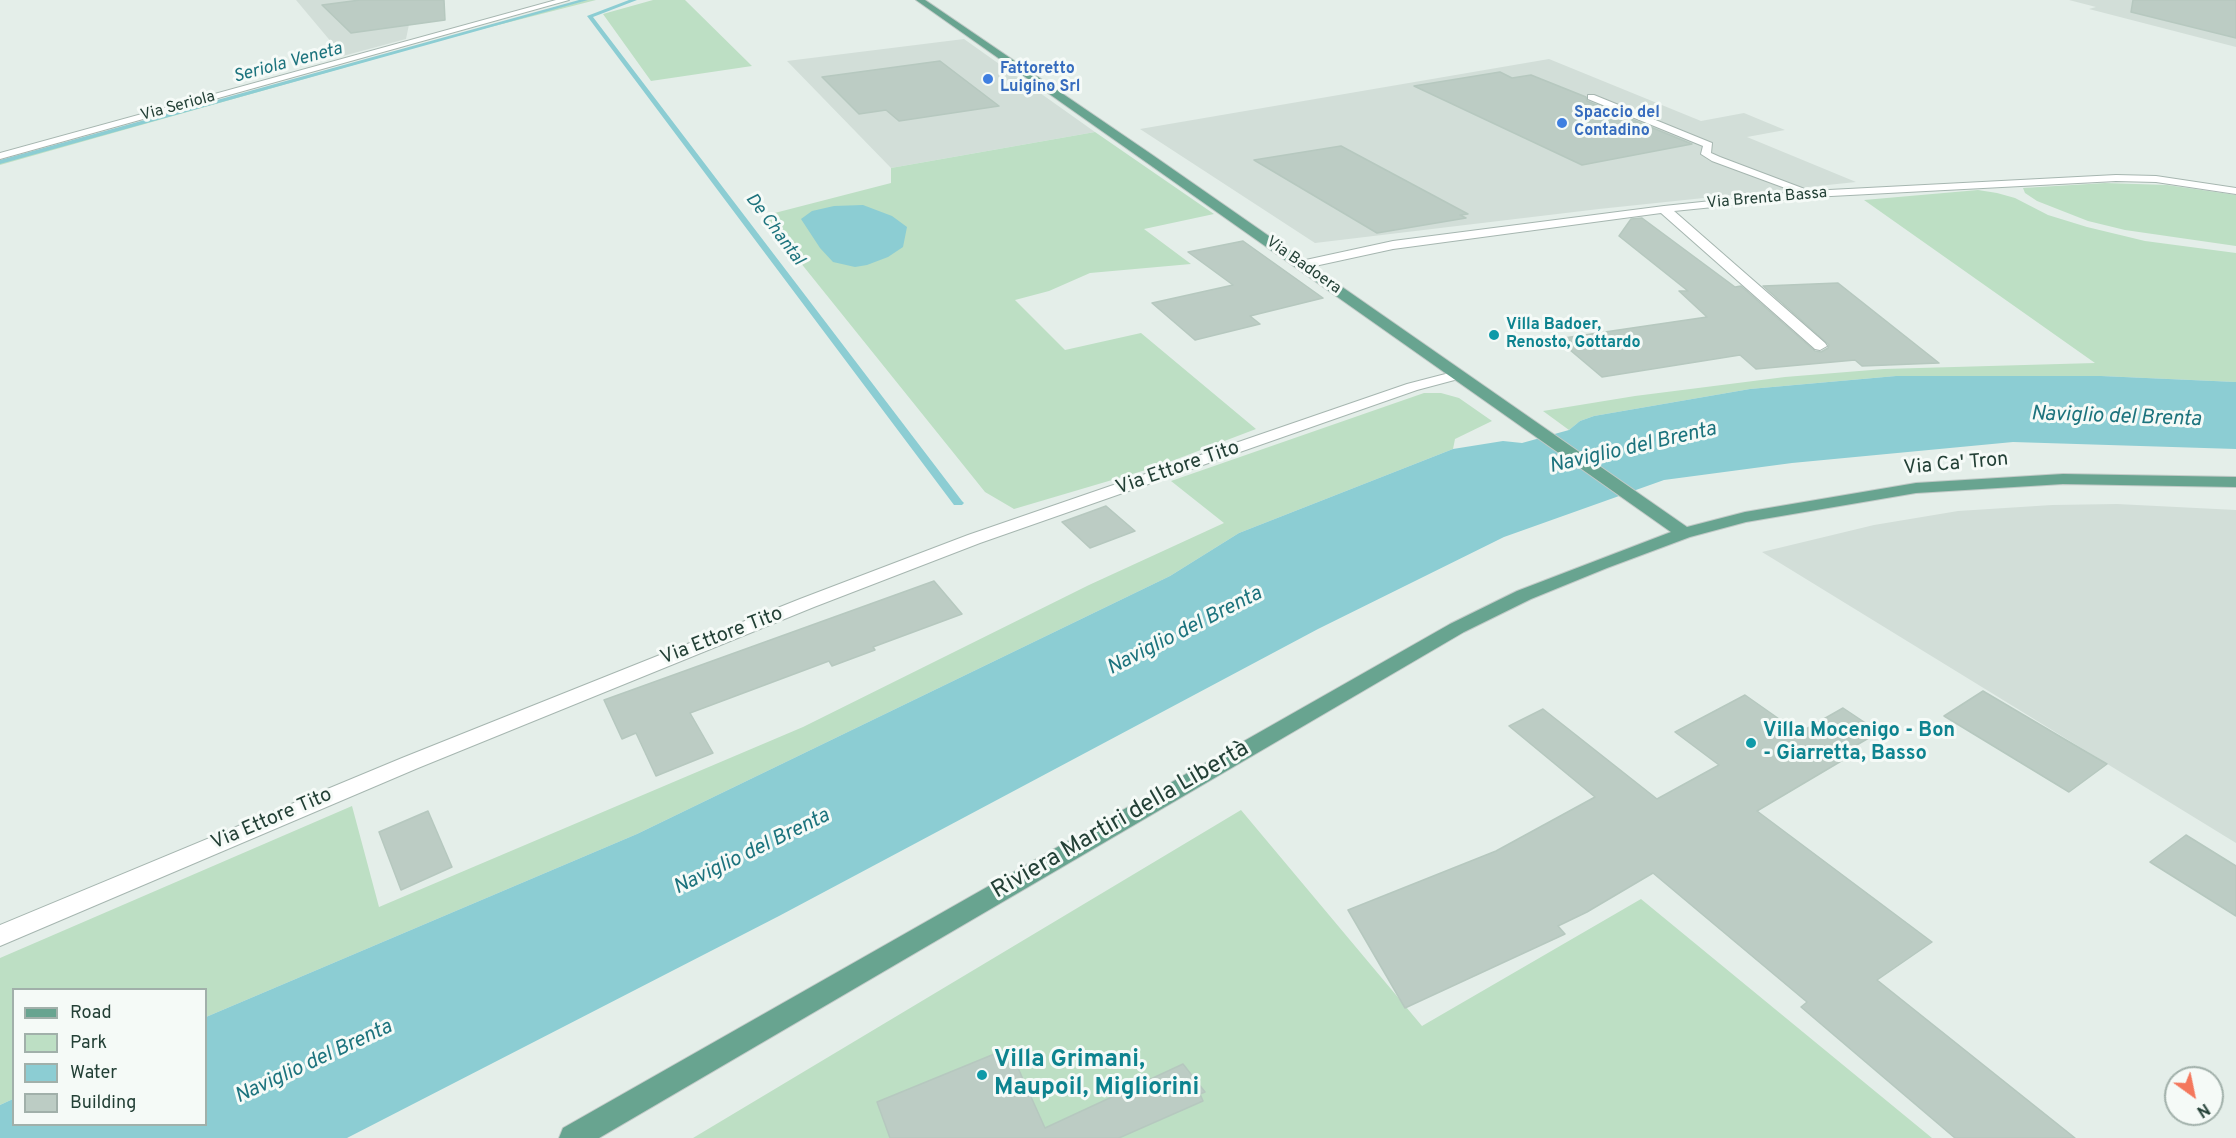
<!DOCTYPE html>
<meta charset="utf-8">
<style>
body{margin:0}
#map{position:relative;width:2236px;height:1138px;overflow:hidden;background:#e4eee9;font-family:Overpass,sans-serif}
canvas{display:block}
.legend{position:absolute;left:12px;top:988px;width:195px;height:138px;box-sizing:border-box;background:#f5faf7;border:2px solid #a1b0aa;margin:0;padding:8px 10px;list-style:none;font-size:18px;color:#234036}
.legend li{display:flex;align-items:center;gap:12px;height:30px}
.legend b{width:30px;border:2px solid #a1b0aa}
.north{position:absolute;left:2164px;top:1066px;width:60px;height:60px;box-sizing:border-box;background:#f5faf7;border:2px solid #a1b0aa;border-radius:50%;rotate:147deg;font-size:16px;font-weight:700;line-height:24px;text-align:center;color:#234036}
.north::after{content:'';display:block;margin:auto;width:21px;height:27px;background:#f4775c;clip-path:polygon(50% 0,100% 100%,50% 72%,0 100%)}
</style>
<div id="map">
<canvas width="2236" height="1138"></canvas>
<ul class="legend">
<li><b style="height:8px;background:#68a490"></b>Road</li>
<li><b style="height:16px;background:#bddfc4"></b>Park</li>
<li><b style="height:16px;background:#8ccdd3"></b>Water</li>
<li><b style="height:16px;background:#bcccc4"></b>Building</li>
</ul>
<div class="north">N</div>
</div>
<script>
const g = document.querySelector('canvas').getContext('2d');
g.lineJoin = 'round';
function fillPath(path, color) { g.fillStyle = color; g.fill(path, 'evenodd'); }
const toPath = rows => new Path2D(rows.map(r => 'M' + r).join(''));
function trace(path, color, width, dash) { g.strokeStyle = color; g.lineWidth = width; g.lineCap = dash ? 'butt' : 'round'; g.setLineDash(dash || []); g.stroke(path); }
function label(font, color, halo, rows, align = 'center') {
  g.font = font + ' Overpass,sans-serif'; g.lineWidth = 6; g.setLineDash([]); g.textBaseline = 'middle'; g.strokeStyle = halo; g.fillStyle = color; for (const [text, x, y, turn = 0] of rows) {
    g.save(); g.translate(x, y); g.rotate((+turn || 0) * Math.PI / 180); g.textAlign = isNaN(turn) ? turn : align; if (halo) g.strokeText(text, 0, 0); g.fillText(text, 0, 0); g.restore();
  }
}
const built = toPath([
 [296,0,414,0,406,39,343,56],
 [2069,0,2236,0,2236,47,2089,9,2096,7],
 [964,39,1095,132,891,168,787,61],
 [1549,59,1701,121,1744,113,1785,130,1747,137,1856,182,1599,209,1315,243,1140,129],
 [2117,504,2236,510,2236,843,1762,552,1874,525,1958,511,2052,505]
]);
const green = toPath([
 [586,0,596,0,463,34,0,165,0,163],
 [653,0,685,0,752,66,651,81,603,14],
 [1095,132,1214,214,1144,229,1191,264,1090,273,1049,291,1015,300,1065,350,1141,333,1256,429,1156,467,1014,509,985,492,763,216,891,183,891,168],
 [2105,183,2167,185,2236,195,2236,246,2125,230,2088,221,2037,201,2025,193,2023,188],
 [1978,190,1997,193,2015,198,2048,215,2087,227,2145,241,2236,253,2236,382,2101,376,1896,376,1750,389,1594,416,1580,421,1569,430,1543,411,1635,396,1785,377,1884,369,2095,363,1864,200],
 [1424,393,1441,393,1459,398,1492,421,1455,439,1453,449,1239,533,1170,576,637,834,206,1017,206,990,14,990,13,1099,0,1105,0,958,352,806,379,907,803,727,1089,585,1224,523,1171,481],
 [1241,810,1422,1026,1641,899,1932,1138,693,1138]
]);
const water = toPath([
 [863,205,892,216,907,227,903,247,888,257,867,265,855,267,833,262,820,248,801,219,812,211,834,206],
 [1896,376,2101,376,2236,382,2236,449,2013,442,1792,463,1664,480,1504,537,1318,629,779,916,347,1138,0,1138,0,1105,13,1099,14,1124,206,1124,206,1017,637,834,1170,576,1239,533,1453,449,1503,441,1522,443,1569,430,1580,421,1594,416,1750,389]
]);
const stream = toPath([
 [579,0,588,0,0,164,0,160,579,0],
 [629,0,637,0,593,17,962,501,964,503,962,505,954,505,587,16,629,0]
]);
const building = toPath([
 [360,0,444,0,445,20,351,33,322,5,360,0],
 [2133,0,2236,0,2236,38,2131,12,2133,0],
 [940,61,999,106,899,121,886,110,859,114,822,77,940,61],
 [1500,72,1512,78,1531,75,1586,97,1587,101,1692,144,1582,165,1414,86,1500,72],
 [1341,146,1468,214,1460,215,1466,218,1377,233,1254,160,1341,146],
 [1642,218,1735,287,1741,286,1815,351,1821,352,1828,348,1829,345,1763,286,1838,283,1939,363,1862,366,1855,360,1756,369,1740,355,1602,377,1557,339,1707,317,1679,291,1688,291,1619,236,1631,219,1642,218],
 [1243,241,1323,298,1250,316,1260,324,1195,340,1152,303,1233,285,1188,252,1243,241],
 [1106,506,1135,531,1090,548,1062,522,1106,506],
 [934,581,962,614,873,647,875,650,832,666,829,661,690,713,713,753,656,776,636,733,622,739,604,700,934,581],
 [1983,691,2066,740,2107,764,2069,792,1944,716,1983,691],
 [1745,695,1799,733,1843,708,1879,732,1838,756,1843,760,1757,811,1932,942,1877,980,2075,1138,1955,1138,1801,1007,1807,1002,1653,873,1587,912,1558,926,1565,934,1405,1008,1348,910,1496,851,1595,797,1509,726,1543,709,1657,799,1719,765,1675,732,1745,695],
 [428,811,452,867,401,890,379,832,428,811],
 [2186,835,2236,866,2236,916,2150,862,2186,835],
 [1009,1048,1045,1128,1183,1064,1205,1092,1200,1094,1203,1101,1119,1138,890,1138,877,1102,1009,1048]
]);
const minor = toPath([
 [556,0,569,0,0,159,0,153,556,0],
 [1588,95,1594,95,1712,143,1711,153,1720,157,1810,191,2116,175,2156,176,2236,188,2236,194,2156,182,2116,181,1812,197,1674,211,1825,343,1827,346,1820,350,1815,349,1661,213,1393,249,1301,269,1295,265,1301,261,1393,241,1664,206,1796,192,1712,161,1701,154,1703,146,1588,99,1588,95],
 [1457,371,1464,375,1462,378,1417,390,980,543,814,607,418,768,0,946,0,925,402,758,800,599,968,535,1407,384,1457,371]
]);
const major = toPath([
 [916,0,925,0,1151,154,1687,527,1745,512,1916,483,2063,474,2236,477,2236,487,2063,484,1916,493,1746,522,1690,537,1607,568,1531,599,1464,632,599,1138,559,1138,563,1128,1450,624,1517,591,1671,532,916,0]
]);
const markers = [
 [988,79,6,"#3f7fe0"],
 [1562,123,6,"#3f7fe0"],
 [1494,335,6,"#0f9aa8"],
 [1751,743,6,"#0f9aa8"],
 [982,1075,6,"#0f9aa8"]
];
const farShopnames = [
 ["Fattoretto",1000,70],
 ["Luigino Srl",1000,88],
 ["Spaccio del",1574,114],
 ["Contadino",1574,132]
];
const farStreetnames = [
 ["Via Seriola",178,107,-15],
 ["Via Brenta Bassa",1767,199,-5],
 ["Via Badoera",1303,266,35]
];
const farCulturenames = [
 ["Villa Badoer,",1506,326],
 ["Renosto, Gottardo",1506,344]
];
const farWaternames = [
 ["Seriola Veneta",288,64,-15],
 ["De Chantal",774,230,53]
];
const streetNames = [
 ["Via Ca' Tron",1956,465,-5],
 ["Via Ettore Tito",1178,469,-19],
 ["Via Ettore Tito",722,637,-21],
 ["Via Ettore Tito",272,820,-23]
];
const cultureNames = [
 ["Villa Mocenigo - Bon",1763,732],
 ["- Giarretta, Basso",1763,755]
];
const waterNames = [
 ["Naviglio del Brenta",2116,418,2],
 ["Naviglio del Brenta",1633,449,-13],
 ["Naviglio del Brenta",1185,632,-27],
 ["Naviglio del Brenta",752,853,-26],
 ["Naviglio del Brenta",314,1063,-25]
];
const nearStreetnames = [
 ["Riviera Martiri della Libertà",1121,821,-30]
];
const nearCulturenames = [
 ["Villa Grimani,",994,1061],
 ["Maupoil, Migliorini",994,1089]
];
fillPath(built, '#d2ded8');
fillPath(green, '#bddfc4');
fillPath(water, '#8ccdd3');
fillPath(stream, '#8ccdd3');
fillPath(building, '#bcccc4');
trace(building, '#b6c8bf', 1.5);
trace(minor, '#a6b6b0', 2);
trace(major, '#c1cac7', 2);
fillPath(minor, '#fff');
fillPath(major, '#68a490');
for (const [x, y, r, color] of markers) { const dot = new Path2D(); dot.arc(x, y, r, 0, 2 * Math.PI); g.fillStyle = color; g.fill(dot); trace(dot, '#f5faf7', 2); }
label('bold 16px', '#366cbe', '#f5faf7', farShopnames, 'left');
label('16px', '#234036', '#f5faf7', farStreetnames);
label('bold 16px', '#0d838f', '#f5faf7', farCulturenames, 'left');
label('italic 18px', '#1c737d', '#f5faf7', farWaternames);
label('20px', '#234036', '#f5faf7', streetNames);
label('bold 20px', '#0d838f', '#f5faf7', cultureNames, 'left');
label('italic 21px', '#1c737d', '#f5faf7', waterNames);
label('24px', '#234036', '#f5faf7', nearStreetnames);
label('bold 24px', '#0d838f', '#f5faf7', nearCulturenames, 'left');
</script>
